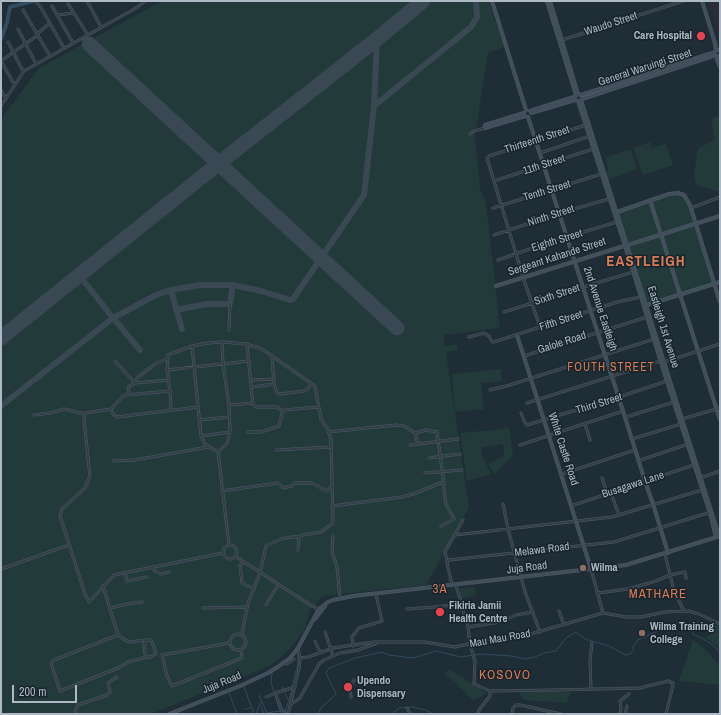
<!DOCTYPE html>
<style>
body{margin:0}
#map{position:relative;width:721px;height:715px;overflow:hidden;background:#1f2d37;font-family:"Archivo Narrow",sans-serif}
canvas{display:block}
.frame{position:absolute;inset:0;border:2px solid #adb9c4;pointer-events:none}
.scale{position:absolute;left:12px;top:685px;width:65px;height:18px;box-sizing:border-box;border:2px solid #adb9c4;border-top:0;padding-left:5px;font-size:12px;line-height:14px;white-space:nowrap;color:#adb9c4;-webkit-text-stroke:3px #18232c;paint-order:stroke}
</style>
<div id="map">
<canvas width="721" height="715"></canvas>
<div class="frame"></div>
<div class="scale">200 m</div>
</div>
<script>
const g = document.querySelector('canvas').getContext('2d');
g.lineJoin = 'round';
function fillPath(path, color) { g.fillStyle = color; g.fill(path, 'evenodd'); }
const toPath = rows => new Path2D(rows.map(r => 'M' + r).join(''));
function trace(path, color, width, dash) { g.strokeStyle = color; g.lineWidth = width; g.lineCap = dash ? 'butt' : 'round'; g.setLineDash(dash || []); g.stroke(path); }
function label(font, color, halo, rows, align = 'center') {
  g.font = font + ' "Archivo Narrow",sans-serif'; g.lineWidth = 3; g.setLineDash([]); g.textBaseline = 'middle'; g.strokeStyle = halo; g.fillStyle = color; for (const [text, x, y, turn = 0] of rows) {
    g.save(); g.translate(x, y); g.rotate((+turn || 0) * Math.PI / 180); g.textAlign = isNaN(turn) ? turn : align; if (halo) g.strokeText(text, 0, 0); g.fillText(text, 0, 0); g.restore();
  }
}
const medical = toPath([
 [708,1,720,1,720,41,719,38],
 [706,28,709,39,696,43,692,32]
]);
const green = toPath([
 [162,1,489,1,504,47,488,53,475,136,480,189,485,200,488,220,500,328,444,335,445,346,457,344,458,350,446,353,469,508,426,585,323,596,310,609,306,627,290,649,270,666,151,714,1,714,1,119,39,68],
 [720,116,720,192,696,185,694,176,697,153,700,147,715,140,711,118],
 [650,142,652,148,666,144,673,165,643,175,633,148],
 [631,149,637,169,608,180,606,174,608,169,606,157],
 [678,193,686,197,714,284,647,305,617,212],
 [501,369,502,381,481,383,484,409,455,412,452,374],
 [509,427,513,456,494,474,488,464,496,460,504,455,503,444,481,448,481,453,491,474,467,481,460,433,501,429],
 [475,587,476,595,461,598,460,589],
 [714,622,720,626,720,649,705,637,713,634],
 [693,640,704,648,720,666,720,685,679,681],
 [449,669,486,693,474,701,455,682,444,674],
 [519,692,572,692,566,703,523,700]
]);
const stream = toPath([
 [272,673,271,682,274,692],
 [292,686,298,664,298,650],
 [244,687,254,714],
 [282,687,288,699],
 [229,693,237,714],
 [259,695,267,713,280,711],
 [277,701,280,711,284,714],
 [261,707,264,714],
 [245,709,250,708],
 [285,712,292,690],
 [248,714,253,713],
 [256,714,261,702],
 [318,714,321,708,336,694,326,673,329,668,355,658,382,652,389,655,413,658,436,651,461,657,480,654,512,656,526,659,535,657,544,653,556,651,566,638,576,632,585,639,609,646,625,655,630,654,634,649,633,646,639,639,645,637,650,634,681,622,690,625,693,634,707,641,715,647,720,653],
 [392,714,399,708,412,707,426,710,433,714]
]);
const river = toPath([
 [1,39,7,23,10,7,33,1]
]);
const taxiway = toPath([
 [374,106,471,27,477,17,476,1],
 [171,290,182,329],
 [176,310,207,304,230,304,233,285],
 [140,350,113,318,156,295,171,290,200,285,233,285,261,291,290,300,293,299,364,195,374,106,377,39],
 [1,406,113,318,79,275]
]);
const runway = toPath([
 [89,44,397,328],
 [1,338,218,164,377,39,423,1]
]);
const street = toPath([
 [35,1,40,6,64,48],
 [87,1,101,27],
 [68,4,88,35],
 [52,6,73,43],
 [23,10,50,56],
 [57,15,74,13],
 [18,29,36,64],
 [38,33,49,24],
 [562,40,683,1],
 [8,42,23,71],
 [1,61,38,35],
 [1,61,14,84],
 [1,90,6,99],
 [1,106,24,71,136,8,145,1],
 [470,134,474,131,485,128],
 [540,153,590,136],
 [494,181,593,149],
 [493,208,601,174],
 [691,208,720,197],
 [494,235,560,213,609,199],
 [498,260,556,240,617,222],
 [504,312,583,287,633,272],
 [540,327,523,277,487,158,489,156,586,125],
 [229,330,230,304],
 [469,337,484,333,489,336,492,342,494,342,617,302,641,297],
 [222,342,223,364,229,405,230,432],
 [247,345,253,405,257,407,277,407,283,411],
 [192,346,201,436],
 [524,356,647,317],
 [272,357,274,384,277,393,280,394,304,391,308,389,311,383],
 [168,358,167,370,170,391,171,410],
 [115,361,135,383,169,380],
 [664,362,720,344],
 [167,370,249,361],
 [251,380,274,379],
 [252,387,274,384],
 [490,390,510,385,654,339],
 [126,395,170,391],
 [527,403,660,361],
 [229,405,253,403],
 [111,409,113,414,117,417,198,407],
 [521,413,525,423,527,425,619,397,667,381],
 [34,415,50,413,64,409,85,414],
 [626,417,674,402],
 [682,419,720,408],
 [199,420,229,417],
 [585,424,590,440],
 [248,432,261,432,279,426,282,413,285,410,318,407],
 [328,432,396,425,404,426,415,433,418,444],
 [415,433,426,430,437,432,444,484],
 [632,439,681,424],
 [410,445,458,439],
 [520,445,623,411],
 [276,450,331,447],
 [218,452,227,444,230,432,201,436,205,444,218,452,229,545],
 [429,458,460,454],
 [113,461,135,460,208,447],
 [638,461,688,444],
 [425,473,462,470],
 [562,474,635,450],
 [602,478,607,493],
 [700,478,720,471],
 [222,491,278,483,283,488,292,486,295,483,312,483,327,491,331,487],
 [612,496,619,515],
 [503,504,508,529,525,592,540,632],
 [332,506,402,497,416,493,443,482,446,504,454,519,441,526],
 [571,506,694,465],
 [455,535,612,517,702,490],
 [333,536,332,552,337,567,340,598],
 '223 552a7 7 0 1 1 14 0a7 7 0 1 1-14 0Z',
 [298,550,299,537],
 [223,553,114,575,89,602,85,594,60,516,62,509,85,488,90,476,84,420,85,413,111,409,123,396,129,393,128,387,135,383,137,378,155,364,168,358,168,355,192,346,208,343,222,342,246,344,262,349,315,386,321,419,328,430,331,440,333,523,321,532,303,535,299,537,292,537,281,539,266,546,260,573,248,603,242,634],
 [665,554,674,591,684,611],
 [235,556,312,606,315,607,318,610],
 [447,561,445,552,463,520],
 [244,562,240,565,242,583,254,589],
 [152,567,155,571,161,574,169,572],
 [1,569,69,545],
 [591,569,603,613],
 [125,572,127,581,147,577],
 [452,585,447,563,449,560,614,542,711,512],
 [456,585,468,627,470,644,475,661,474,684,490,691,555,690,640,688,668,681,673,683,673,685,666,714],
 [103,586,118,635],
 [598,593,628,589,656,581,670,575,684,572,685,572,686,578],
 [266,605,278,585],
 [110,608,127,604,142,602],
 [203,608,248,607],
 [407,609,435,607,460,604],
 [559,611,564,625],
 [468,627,500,622,516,615,533,612],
 [325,632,333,656],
 '230 642a8 8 0 1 1 16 0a8 8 0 1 1-16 0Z',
 [146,640,130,642,125,640,118,635,54,660,51,663,60,691,118,668,128,662,147,657],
 [146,640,151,640,155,650,156,653,151,657,147,657,145,654,144,644,146,640],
 [315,641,320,652],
 [229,643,162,655,167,676,172,686,242,658,241,650],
 [353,646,352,637,359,628,382,621,376,594],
 [300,658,308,657,333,648,374,642,425,642,455,647,495,638,517,638,603,613,626,617,641,617,665,612,688,611,699,614,720,624],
 [284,662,287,664,294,659],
 [591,689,590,660,592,643],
 [266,697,275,693],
 [351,697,350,688,354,680],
 [291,704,300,698,319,664,324,660,340,653,358,650,377,643],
 [407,708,410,714],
 [76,714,75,711,78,705,107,695,110,692,108,683,117,677],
 [286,714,281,708,275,693,295,687],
 [288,714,299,669,300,658,298,649],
 [478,714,479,710,490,696,490,691],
 [512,714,513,708,516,705,520,705,561,714],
 [620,714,621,708,620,701,629,694],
 [625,714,627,706]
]);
const secondary = toPath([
 [492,1,526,110],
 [547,1,576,95],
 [550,1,578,94],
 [702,1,715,43,716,50],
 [716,57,720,67],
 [582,99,710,57,714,55,718,57,720,55],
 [581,100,719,536],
 [530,111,574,97],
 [524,113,485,125,485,128,525,116],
 [531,113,575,100],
 [528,117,623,411,645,481,653,504,668,553],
 [650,200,720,420],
 [617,212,669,194,678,193,684,195,690,205,720,302],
 [628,245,720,216],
 [496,286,624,246],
 [647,305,720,282],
 [517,335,591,569],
 [716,537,710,513,664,372,630,261,578,101,575,100,574,97,577,94,581,95,709,54,714,53,716,50,720,50],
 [315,619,325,606],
 [169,714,240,686,268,673,279,666,290,658,298,648,319,609,328,602,333,600,353,596,626,565,720,536]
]);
const markers = [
 [701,36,5,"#e0444e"],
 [583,568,4,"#8d6e63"],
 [440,612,5,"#e0444e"],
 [642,633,4,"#8d6e63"],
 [348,687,5,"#e0444e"]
];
const streetNames = [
 ["Waudo Street",611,24,-18],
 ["General Waruingi Street",645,68,-18],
 ["Thirteenth Street",537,140,-18],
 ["11th Street",544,165,-18],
 ["Tenth Street",547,191,-17],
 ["Ninth Street",551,216,-18],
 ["Eighth Street",557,241,-17],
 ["Sergeant Kahande Street",557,257,-18],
 ["Sixth Street",557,295,-18],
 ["2nd Avenue Eastleigh",600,309,72],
 ["Fifth Street",561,321,-18],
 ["Eastleigh 1st Avenue",663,327,73],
 ["Galole Road",562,343,-18],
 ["Third Street",599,404,-17],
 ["White Castle Road",563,449,72],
 ["Busagawa Lane",633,485,-18],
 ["Melawa Road",542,550,-7],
 ["Juja Road",527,568,-7],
 ["Mau Mau Road",500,639,-10],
 ["Juja Road",222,683,-22]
];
const poiNames = [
 ["Care Hospital",692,36,"right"],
 ["Wilma",591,568],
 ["Fikiria Jamii",449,606],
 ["Health Centre",449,619],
 ["Wilma Training",650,627],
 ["College",650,640],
 ["Upendo",357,681],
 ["Dispensary",357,694]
];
const neighbourhoodNames = [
 ["FOUTH STREET",611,368]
];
const quarterNames = [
 ["3A",440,590],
 ["MATHARE",658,595],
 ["KOSOVO",505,676]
];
const districtNames = [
 ["EASTLEIGH",646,262]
];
fillPath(medical, '#2b2b39');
fillPath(green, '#223a39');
trace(stream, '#324b5f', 1);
trace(river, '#324b5f', 4);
trace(taxiway, '#3a4853', 6);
trace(runway, '#3a4853', 15);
trace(street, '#505c65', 3);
trace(secondary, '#505c65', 4);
trace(street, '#333e48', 2);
trace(secondary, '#414e5b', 3);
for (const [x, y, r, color] of markers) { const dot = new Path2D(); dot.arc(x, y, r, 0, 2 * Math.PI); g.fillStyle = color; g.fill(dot); trace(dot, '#18232c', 1.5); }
label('11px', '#adb9c4', '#18232c', streetNames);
label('bold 11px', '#adb9c4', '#18232c', poiNames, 'left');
g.letterSpacing = '1px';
label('12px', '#d57d58', '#18232c', neighbourhoodNames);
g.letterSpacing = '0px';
g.letterSpacing = '1px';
label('13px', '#d57d58', '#18232c', quarterNames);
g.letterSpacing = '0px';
g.letterSpacing = '1px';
label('bold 15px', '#d57d58', '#18232c', districtNames);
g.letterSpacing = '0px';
</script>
